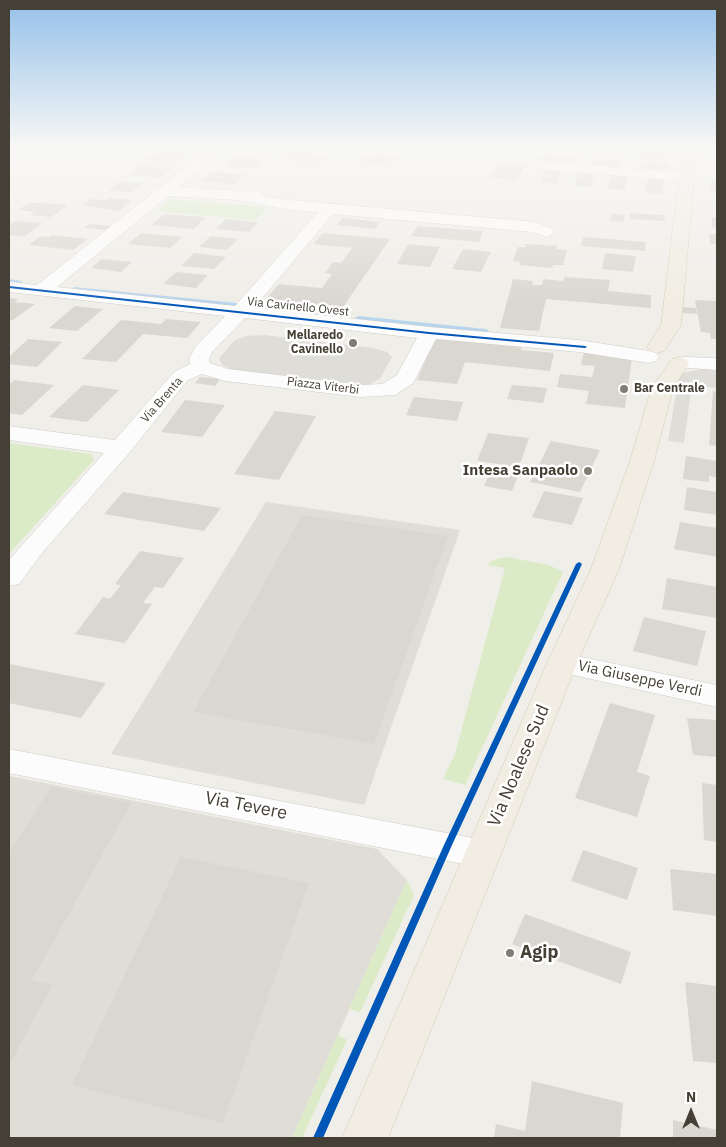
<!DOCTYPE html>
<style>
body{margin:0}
#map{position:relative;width:726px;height:1147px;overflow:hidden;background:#f0eee8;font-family:"IBM Plex Sans",sans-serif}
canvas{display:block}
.frame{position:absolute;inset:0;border:10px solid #454035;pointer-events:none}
.north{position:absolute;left:666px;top:1087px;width:50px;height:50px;-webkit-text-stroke:4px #fff;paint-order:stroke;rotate:0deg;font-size:14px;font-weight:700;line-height:20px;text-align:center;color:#454035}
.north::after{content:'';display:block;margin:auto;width:18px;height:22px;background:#454035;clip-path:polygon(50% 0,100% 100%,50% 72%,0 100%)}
</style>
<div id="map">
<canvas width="726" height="1147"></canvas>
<div class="frame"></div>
<div class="north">N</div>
</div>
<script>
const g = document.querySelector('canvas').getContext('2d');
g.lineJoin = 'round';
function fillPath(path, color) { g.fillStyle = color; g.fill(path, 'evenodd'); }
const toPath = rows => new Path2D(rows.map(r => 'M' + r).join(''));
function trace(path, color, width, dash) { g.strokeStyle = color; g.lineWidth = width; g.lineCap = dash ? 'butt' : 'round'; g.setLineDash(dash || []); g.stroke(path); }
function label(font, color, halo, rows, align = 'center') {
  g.font = font + ' "IBM Plex Sans",sans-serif'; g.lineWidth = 5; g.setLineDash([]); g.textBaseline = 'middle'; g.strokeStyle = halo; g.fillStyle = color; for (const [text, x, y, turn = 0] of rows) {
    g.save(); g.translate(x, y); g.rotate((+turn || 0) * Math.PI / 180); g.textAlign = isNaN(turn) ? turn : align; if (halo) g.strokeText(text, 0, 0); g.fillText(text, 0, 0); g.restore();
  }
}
const industrial = toPath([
 [266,502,460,530,364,805,111,754],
 [9,776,377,849,407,880,292,1138,9,1138]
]);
const green = toPath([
 [171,199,244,205,268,207,256,220,156,211],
 [9,443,91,454,94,460,9,554],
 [507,557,549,565,563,572,465,785,443,779,455,754,505,568,487,565,493,560],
 [407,880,414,895,360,1012,349,1009],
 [338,1035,347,1040,302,1138,292,1138]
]);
const parking = toPath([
 [264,335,373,348,387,352,392,357,380,379,368,385,234,370,222,365,219,358,235,340,247,336],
 [701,369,717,369,717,388,706,387,706,392,691,391,684,443,668,441,677,388,676,382,680,374]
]);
const stream = toPath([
 [9,279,21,281,23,282,21,283,9,281,9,279],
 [74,287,237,303,240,305,237,307,76,289,74,288,74,287],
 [358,316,486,329,489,331,486,333,356,319,355,318,358,316]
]);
const building = toPath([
 [241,146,275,146,266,154,234,151],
 [293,146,321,146,312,156,326,157,321,163,289,161,293,156,283,155],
 [377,146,400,146,398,149,401,149,400,151,381,150,382,148,376,148],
 [552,146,582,146,580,153,549,150],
 [596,147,626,149,625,156,593,154],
 [642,150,667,152,665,160,640,158],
 [159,151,187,153,176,162,147,160],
 [373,154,398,156,391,166,360,163,365,157,371,157],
 [545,154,578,157,576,163,541,160],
 [236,157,265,159,255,168,226,166],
 [593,158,622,160,620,167,591,165],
 [642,161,667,163,666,170,640,168],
 [499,162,526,165,517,180,490,178],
 [140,166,172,168,161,178,128,175],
 [547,166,563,167,556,184,540,182],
 [580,169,596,171,590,187,574,186],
 [211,172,244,174,235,184,201,182],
 [613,172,629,174,624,190,607,189],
 [649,175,665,177,662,194,645,192],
 [119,182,143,183,132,192,108,191],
 [711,182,717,182,717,191,710,190],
 [108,198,132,200,119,211,83,205,91,199,106,200],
 [29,203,44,203,68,205,51,217,30,215,34,212,18,210],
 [612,213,625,215,623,222,610,221],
 [630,213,664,215,665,221,629,219],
 [164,214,206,217,194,229,151,225],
 [712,217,717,217,717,228,712,227],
 [343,218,380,222,375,229,337,225],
 [226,219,258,222,249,232,216,229],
 [15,221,42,223,25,236,9,235,9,225],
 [89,224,111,226,105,230,84,228],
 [418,226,483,231,479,242,411,236],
 [141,233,182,237,170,248,128,244],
 [323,233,390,239,343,307,266,299,279,284,322,288,332,274,325,273,333,262,341,263,352,248,313,244],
 [709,234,717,234,717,244,710,244],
 [52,235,88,239,73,250,28,245,41,236,49,237],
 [211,236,238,239,227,250,199,247],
 [583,237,646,242,645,251,581,246],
 [408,244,440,247,430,267,397,264],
 [526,244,557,246,557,249,567,250,563,265,553,265,552,268,519,265,520,262,513,261,518,247,525,247],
 [463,249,491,252,481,272,452,269],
 [194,253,226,257,214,269,181,266],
 [605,253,636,256,633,272,602,269],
 [102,259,132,262,121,272,91,268],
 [176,272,208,275,196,288,163,284],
 [564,277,610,280,608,291,651,295,651,308,546,299,539,331,500,328,513,279,533,281,532,285,542,285,543,279,563,281],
 [9,298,18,299,15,302,35,304,13,320,9,320],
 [695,300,717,301,717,339,711,339,710,333,701,332],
 [75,306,103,309,77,331,49,328],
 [682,307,696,308,697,314,683,313],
 [166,319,201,322,187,338,143,334,116,362,82,359,121,320,161,324],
 [435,338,522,347,521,350,554,353,550,371,465,362,457,384,417,380],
 [28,339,62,342,37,367,9,364,9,357],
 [584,351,632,358,625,408,586,404,589,391,557,387,560,374,592,377,595,366,581,365],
 [200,377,220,379,215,386,195,383],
 [14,380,54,385,22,415,9,413,9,385],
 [83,385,119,390,87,422,49,417],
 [512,385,547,388,543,403,507,399],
 [713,391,717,392,717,446,709,445],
 [414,397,463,402,457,421,406,415],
 [185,400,225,405,202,437,161,432],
 [275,411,316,416,279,480,234,474],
 [488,433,529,438,519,467,477,461],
 [551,441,600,450,580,492,530,482],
 [686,456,717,461,717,478,709,476,709,482,683,479],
 [490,472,518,476,512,491,484,486],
 [687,487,717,492,717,515,684,510],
 [544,491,583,498,572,525,532,517],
 [123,492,221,508,204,531,104,514],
 [302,515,448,536,374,744,193,712],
 [680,522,717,528,717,557,674,549],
 [140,551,184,558,163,588,155,587,143,603,152,604,125,643,75,634,103,597,110,599,121,585,115,584],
 [667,578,717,587,717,618,662,609],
 [644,617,706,631,697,666,633,651],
 [9,664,106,683,81,718,9,703],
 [610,703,655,715,637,772,650,776,637,817,575,798],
 [687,718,717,720,717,757,693,755],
 [702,783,717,785,717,842,704,840],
 [51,787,131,803,32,980,52,985,9,1066,9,853],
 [583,850,638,868,627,900,571,881],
 [181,857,309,883,223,1123,72,1085],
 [670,869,717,874,717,916,673,910],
 [525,914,631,952,621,984,512,944],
 [685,982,717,986,717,1063,693,1061],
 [532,1081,623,1103,620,1138,494,1138,496,1124,525,1131],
 [673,1120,717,1130,717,1138,673,1138]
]);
const minor = toPath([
 [212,146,227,146,178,187,260,192,267,197,289,200,536,222,553,229,555,232,547,237,533,232,333,214,254,308,429,327,579,340,649,351,656,353,659,357,656,361,649,363,579,352,436,339,413,383,395,395,361,397,225,381,202,374,188,380,129,453,42,553,19,584,9,586,9,560,104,453,9,440,9,426,115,440,174,372,190,364,189,359,196,346,225,316,9,292,9,282,37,285,212,146],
 [168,196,239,200,289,210,318,212,235,306,57,287,168,196],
 [245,318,417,338,397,375,382,384,361,385,228,369,210,363,209,359,212,352,245,318],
 [338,146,351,146,354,149,347,153,342,152,338,146],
 [627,146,685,146,694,147,696,150,689,154,634,150,627,146],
 [545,162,686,173,693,177,686,181,540,169,538,166,540,163,545,162],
 [683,357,717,358,717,370,676,367,673,363,676,359,683,357],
 [562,653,717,685,717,707,551,670,547,663,551,656,562,653],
 [9,749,483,840,496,844,501,854,496,864,483,868,9,773,9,749]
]);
const major = toPath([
 [683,146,697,146,681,325,664,351,657,353,650,351,647,347,661,325,683,146],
 [679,357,686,359,689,363,673,389,654,461,619,569,577,663,388,1138,342,1138,547,663,591,569,630,461,651,389,672,359,679,357]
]);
const cycleway = toPath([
 [9,286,429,332,585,346,587,347,585,348,429,334,9,288,9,286],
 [579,562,582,564,452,845,323,1138,313,1138,444,845,576,564,579,562]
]);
const markers = [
 [353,343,5,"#817d74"],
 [624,389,5,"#817d74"],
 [588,471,5,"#817d74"],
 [510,953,5,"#817d74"]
];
const farStreetnames = [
 ["Via Cavinello Ovest",298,307,6],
 ["Piazza Viterbi",323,386,7],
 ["Via Brenta",162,400,-49]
];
const farPoinames = [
 ["Mellaredo",343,336],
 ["Cavinello",343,350],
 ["Bar Centrale",634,389,"left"]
];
const poiNames = [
 ["Intesa Sanpaolo",578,471]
];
const streetNames = [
 ["Via Giuseppe Verdi",640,679,12]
];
const nearStreetnames = [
 ["Via Noalese Sud",519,766,-67],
 ["Via Tevere",246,806,11]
];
const nearPoinames = [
 ["Agip",520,953]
];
fillPath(industrial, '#e0ddd6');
fillPath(green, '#dbebc8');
fillPath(parking, '#dfddd8');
fillPath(stream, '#b8d5ee');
fillPath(building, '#d9d7d0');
trace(minor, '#ceccc6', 1);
trace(major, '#d2cbb5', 1);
fillPath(minor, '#fdfcfc');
fillPath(major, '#f1ede2');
fillPath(cycleway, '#0057b8');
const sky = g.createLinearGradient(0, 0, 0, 306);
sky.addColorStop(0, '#95c1ea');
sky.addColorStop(0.48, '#f8f7f5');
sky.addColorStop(1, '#f8f7f500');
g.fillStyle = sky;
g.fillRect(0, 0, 726, 306);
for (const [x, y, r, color] of markers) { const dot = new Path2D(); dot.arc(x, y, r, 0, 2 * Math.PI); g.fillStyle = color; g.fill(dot); trace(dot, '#fff', 2); }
label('12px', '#454035', '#fff', farStreetnames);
label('bold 12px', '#454035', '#fff', farPoinames, 'right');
label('bold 15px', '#454035', '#fff', poiNames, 'right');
label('15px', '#454035', '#fff', streetNames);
label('18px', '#454035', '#fff', nearStreetnames);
label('bold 18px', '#454035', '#fff', nearPoinames, 'left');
</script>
